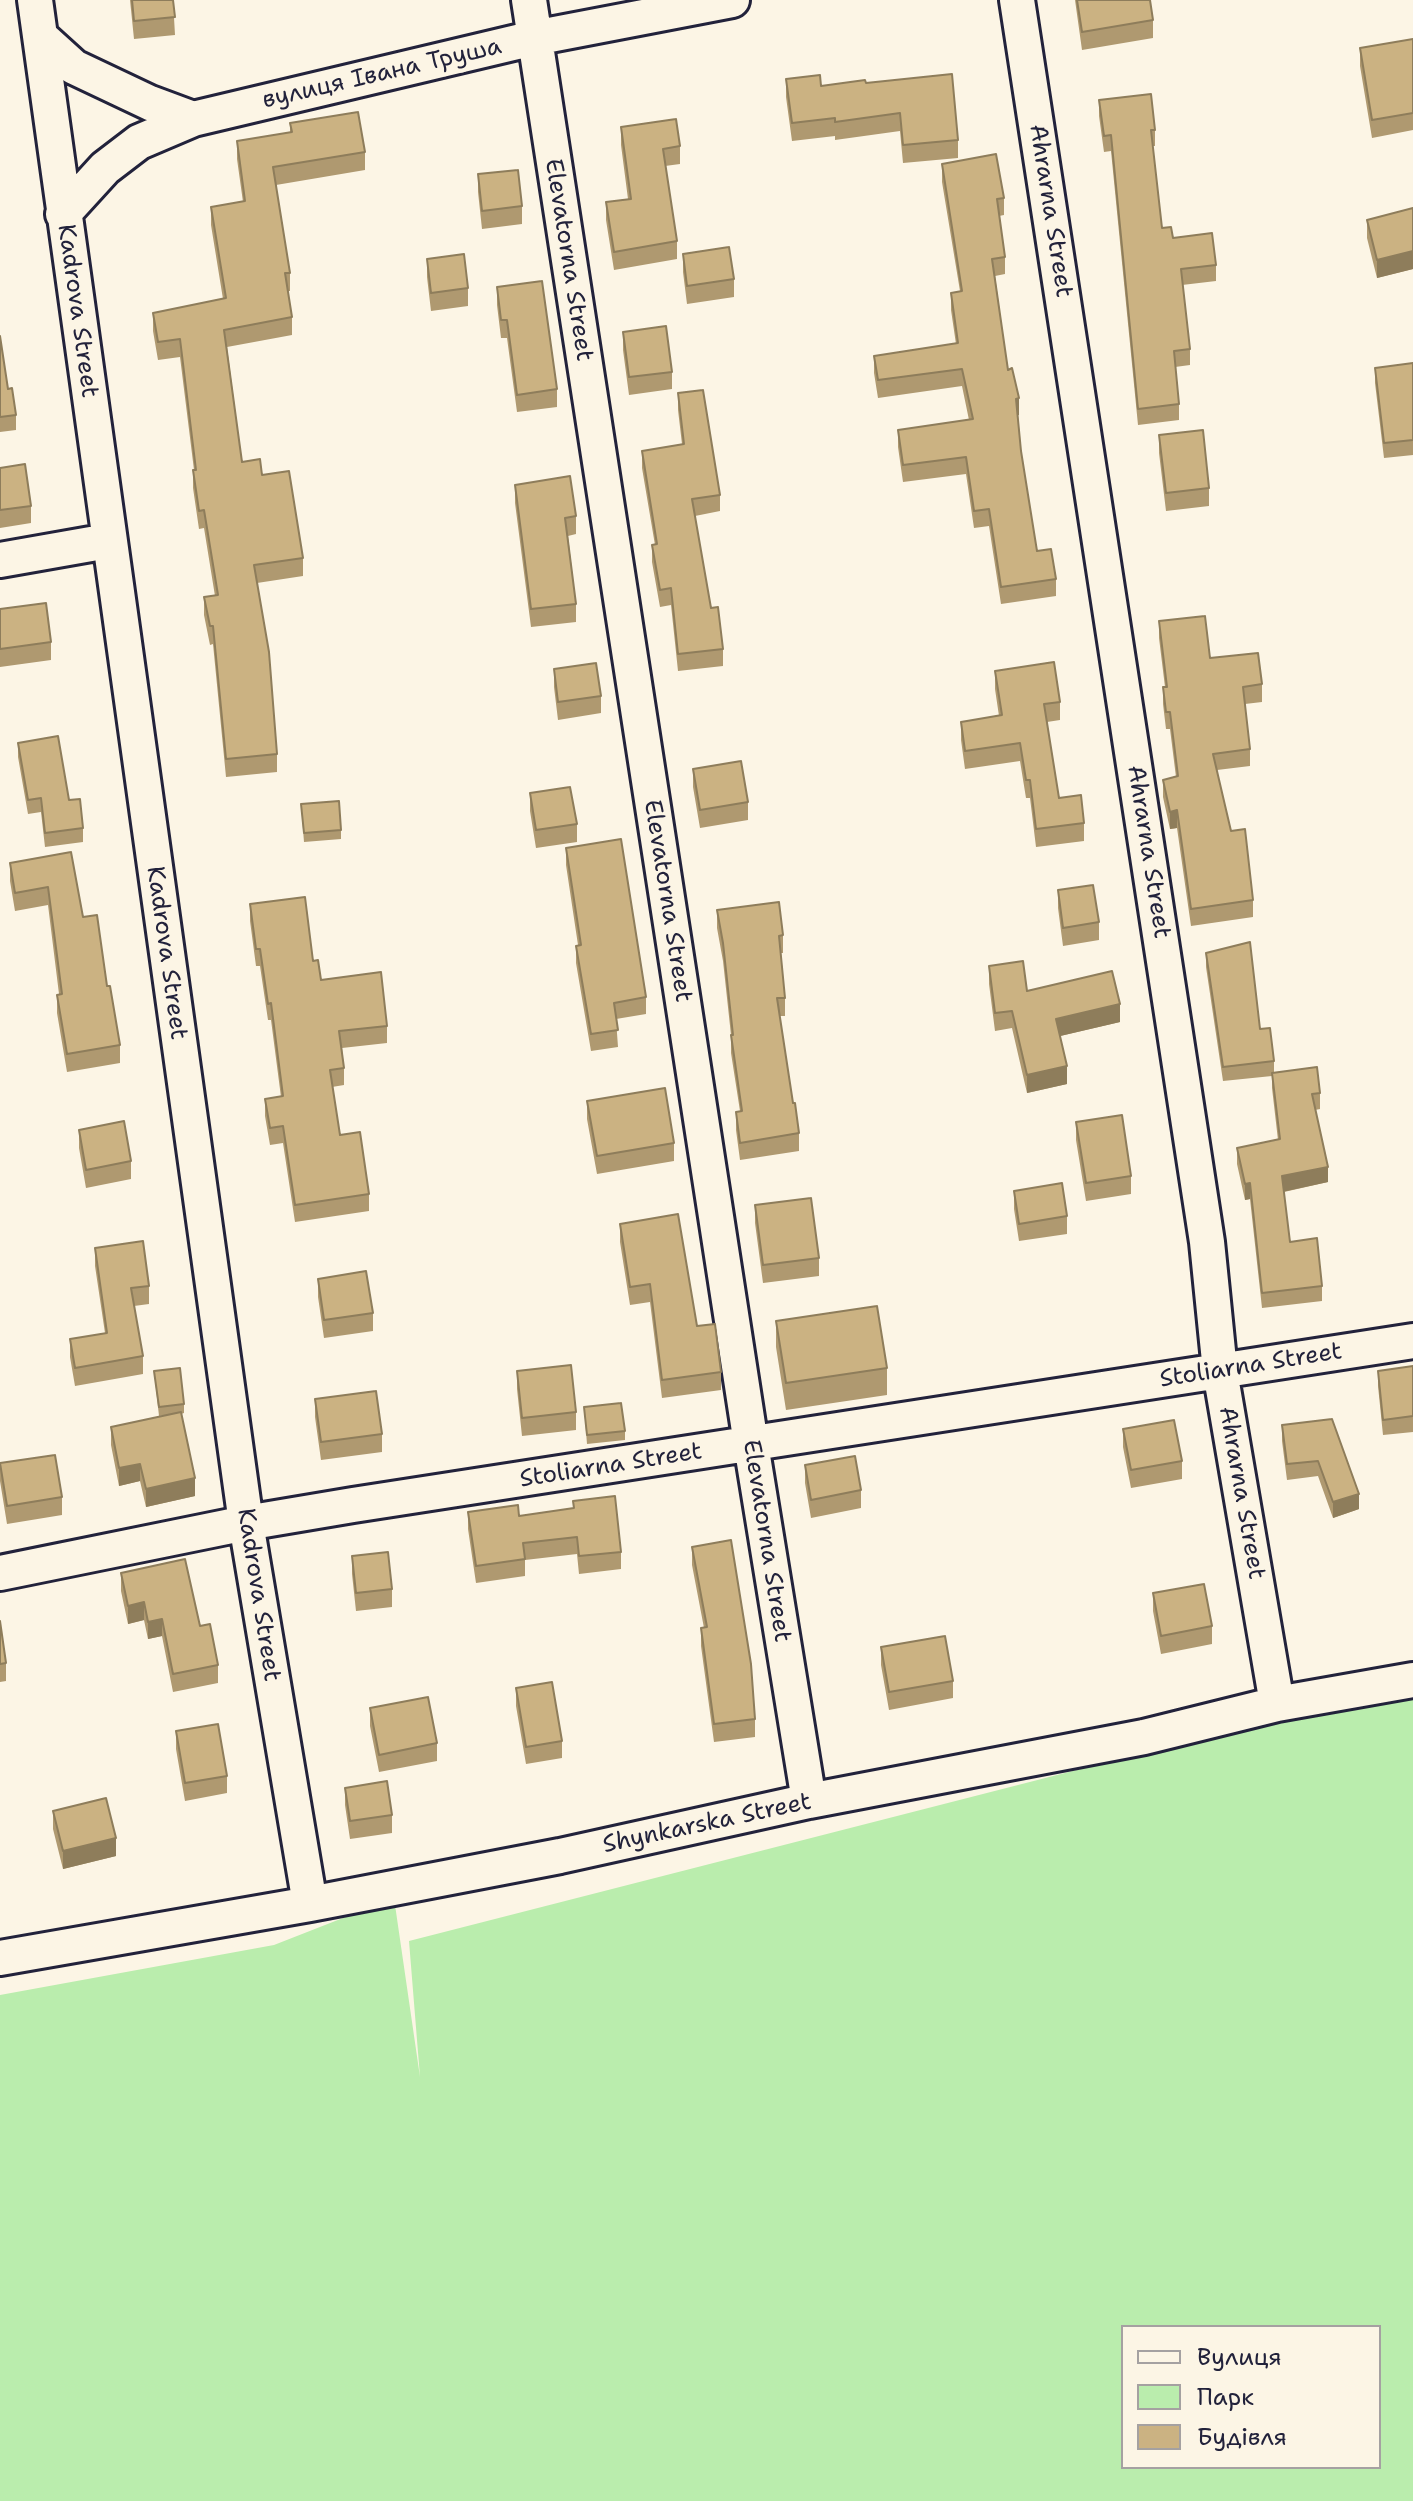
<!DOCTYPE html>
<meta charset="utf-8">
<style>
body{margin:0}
#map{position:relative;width:1413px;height:2501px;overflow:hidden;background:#fcf5e5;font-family:"Shantell Sans",sans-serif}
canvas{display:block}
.legend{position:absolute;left:1121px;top:2325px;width:260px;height:144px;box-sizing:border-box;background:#fcf5e5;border:2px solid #a5a1a1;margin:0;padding:10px 14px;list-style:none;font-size:24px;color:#22223b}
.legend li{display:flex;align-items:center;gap:16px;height:40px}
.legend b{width:40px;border:2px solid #a5a1a1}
</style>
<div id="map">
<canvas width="1413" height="2501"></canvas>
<ul class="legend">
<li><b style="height:10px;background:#fcf5e5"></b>Вулиця</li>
<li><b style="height:22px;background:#baedad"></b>Парк</li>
<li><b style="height:22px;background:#cbb282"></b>Будівля</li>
</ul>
</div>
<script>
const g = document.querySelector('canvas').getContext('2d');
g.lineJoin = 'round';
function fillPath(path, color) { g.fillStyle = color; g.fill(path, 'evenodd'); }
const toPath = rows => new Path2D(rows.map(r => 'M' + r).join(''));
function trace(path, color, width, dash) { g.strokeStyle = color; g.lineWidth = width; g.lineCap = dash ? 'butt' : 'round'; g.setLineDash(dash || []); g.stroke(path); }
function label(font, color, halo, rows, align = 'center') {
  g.font = font + ' "Shantell Sans",sans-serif'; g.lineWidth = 8; g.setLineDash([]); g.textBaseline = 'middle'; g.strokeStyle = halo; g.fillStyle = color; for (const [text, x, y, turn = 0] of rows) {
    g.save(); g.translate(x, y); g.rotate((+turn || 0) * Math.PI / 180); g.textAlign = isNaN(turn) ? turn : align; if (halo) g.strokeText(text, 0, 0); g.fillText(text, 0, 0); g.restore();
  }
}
const green = toPath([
 [1413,1694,1413,2501,0,2501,0,1995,274,1945,394,1898,420,2077,409,1941,1264,1722],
 [1123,2327,1379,2327,1379,2467,1123,2467]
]);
const minor = toPath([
 [35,0,246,1523,310,1904],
 [529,0,751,1444,809,1801],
 [1017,0,1207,1242,1220,1371,1277,1704],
 [42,38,74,67,150,103,193,119],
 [63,214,105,168,139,142,193,119,534,38,732,0],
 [0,560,108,541],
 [0,1573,246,1523,353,1505,1413,1341],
 [0,1958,310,1904,560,1856,809,1801,1144,1737,1277,1704,1413,1680]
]);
const wall = toPath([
 [130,0,173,0,175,35,134,39],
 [1075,0,1150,0,1153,20,1153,38,1082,50],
 [1413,39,1413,130,1372,138,1360,66,1360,48],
 [786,79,821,86,866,83,958,140,958,158,903,163,900,131,835,140,835,136,792,141,786,97],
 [1099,100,1155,130,1155,146,1153,146,1162,228,1173,238,1216,265,1216,281,1182,285,1190,349,1190,365,1175,367,1179,404,1179,420,1138,425,1111,151,1104,152,1099,116],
 [290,123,365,152,365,170,276,185,290,273,290,291,288,291,292,317,292,335,227,347,242,462,262,475,303,558,303,576,257,583,277,754,277,772,226,777,213,644,210,645,204,615,204,597,215,596,204,528,199,529,193,488,193,470,194,470,180,357,158,360,153,331,153,313,223,299,211,225,211,207,243,202,237,159,237,141,290,133],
 [621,127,680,146,680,164,665,166,677,241,677,259,614,270,606,220,606,202,628,199,621,145],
 [942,164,1004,198,1004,215,999,216,1005,257,1005,274,995,276,1008,370,1019,415,1018,415,1021,451,1037,551,1056,579,1056,596,1001,604,989,526,974,528,966,474,903,482,898,447,898,430,969,420,962,386,878,398,874,373,874,356,956,344,951,310,951,293,960,291,942,182],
 [478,174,522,206,522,224,482,229,478,192],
 [1413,208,1413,269,1377,278,1367,238,1367,220],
 [683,254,734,279,734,297,687,304,683,272],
 [427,259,468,288,468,306,431,311,427,277],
 [497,287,557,389,557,407,517,412,507,338,501,338,497,305],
 [623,332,672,372,672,389,629,395,623,350],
 [0,336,8,389,16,415,16,430,0,432],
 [1413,363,1413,455,1384,458,1375,383,1375,368],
 [678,393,720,495,720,511,695,516,711,608,723,649,723,666,678,671,671,605,660,607,652,562,652,545,655,545,642,468,642,451,682,444,678,410],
 [1159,435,1209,488,1209,506,1166,511,1159,453],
 [0,468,31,506,31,523,0,528],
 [515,485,576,516,576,534,568,536,576,604,576,622,531,627,515,503],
 [0,609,51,642,51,660,0,667],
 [1159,621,1210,658,1262,684,1262,702,1245,704,1250,749,1250,766,1217,770,1231,831,1253,900,1253,917,1191,926,1177,828,1170,829,1163,797,1163,780,1176,777,1170,729,1166,729,1163,704,1163,687,1165,687,1159,638],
 [554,669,601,696,601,713,558,720,554,687],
 [995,671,1060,702,1060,720,1047,722,1059,798,1084,823,1084,841,1036,847,1030,798,1026,798,1020,761,965,769,961,740,961,722,999,716,995,689],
 [18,743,83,828,83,842,45,847,41,812,28,814,18,757],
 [693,769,748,802,748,820,700,828,693,787],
 [530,793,577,824,577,842,536,848,530,811],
 [301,804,341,830,341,839,304,842],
 [566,848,646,997,646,1014,616,1019,618,1047,591,1051,576,963,576,946,578,945,566,865],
 [71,852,83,917,107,986,120,1045,120,1063,67,1072,57,1013,57,995,59,994,48,905,15,911,10,881,10,863],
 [1058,890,1099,922,1099,940,1063,946,1058,908],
 [250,904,313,961,321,980,387,1026,387,1043,342,1048,344,1068,344,1085,332,1087,340,1135,369,1194,369,1211,295,1222,283,1143,270,1145,265,1116,265,1099,281,1097,271,1020,268,1020,260,966,256,966,250,921],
 [717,910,783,935,783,953,781,953,785,998,785,1016,779,1016,793,1103,799,1133,799,1151,740,1160,736,1130,736,1112,740,1111,731,1053,731,1035,723,961,717,928],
 [1206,953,1260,1029,1274,1061,1274,1072,1320,1093,1320,1109,1315,1110,1328,1182,1284,1192,1290,1242,1322,1286,1322,1301,1262,1308,1250,1199,1245,1200,1237,1164,1237,1148,1278,1140,1272,1088,1272,1076,1223,1081,1206,967],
 [989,966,1027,991,1120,1022,1060,1036,1067,1084,1027,1093,1012,1028,995,1031,989,984],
 [587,1101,674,1143,674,1161,597,1174,587,1119],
 [1076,1122,1131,1176,1131,1194,1086,1201,1076,1140],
 [79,1130,131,1161,131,1179,86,1188,79,1148],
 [1014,1191,1067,1216,1067,1234,1019,1241,1014,1209],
 [755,1205,819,1258,819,1276,763,1283,755,1223],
 [620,1224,721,1372,721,1390,662,1398,650,1302,630,1305,620,1242],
 [95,1248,149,1286,149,1304,134,1306,143,1356,143,1374,75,1386,70,1357,70,1339,105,1333,95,1266],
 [318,1279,373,1313,373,1331,324,1338,318,1297],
 [776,1321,887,1368,887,1395,786,1410,776,1347],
 [1413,1366,1413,1432,1383,1435,1378,1386,1378,1371],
 [154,1371,184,1404,184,1413,181,1414,195,1496,146,1507,140,1481,119,1486,111,1445,111,1427,166,1415,159,1416],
 [517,1371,576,1412,576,1430,522,1436,517,1389],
 [315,1399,382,1434,382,1452,321,1460,315,1417],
 [584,1407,625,1431,625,1440,587,1444],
 [1282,1425,1359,1494,1359,1509,1333,1518,1318,1476,1287,1480,1282,1441],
 [1123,1429,1182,1461,1182,1479,1131,1488,1123,1447],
 [0,1463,62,1497,62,1515,7,1524,0,1481],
 [805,1465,861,1490,861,1508,811,1518,805,1483],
 [573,1501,621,1552,621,1569,579,1574,577,1554,525,1560,525,1576,476,1583,468,1529,468,1512,519,1516,573,1508],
 [692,1547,755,1719,755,1737,714,1742,701,1646,701,1628,704,1628,692,1565],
 [352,1556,392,1589,392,1607,356,1611,352,1574],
 [121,1573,200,1626,218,1665,218,1683,173,1692,162,1636,148,1639,144,1620,128,1624,121,1591],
 [1153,1593,1212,1626,1212,1644,1161,1654,1153,1611],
 [0,1621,6,1663,6,1681,0,1682],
 [881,1647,953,1681,953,1698,889,1710,881,1665],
 [516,1688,562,1741,562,1758,526,1764,516,1706],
 [370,1708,437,1743,437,1761,379,1772,370,1726],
 [176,1731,227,1776,227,1793,185,1801,176,1749],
 [345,1788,392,1815,392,1833,350,1839,345,1805],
 [53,1811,116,1856,63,1869,53,1829]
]);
const shadedWall = toPath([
 [1413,251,1413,269,1377,278,1377,260],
 [1019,398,1019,415,1016,416,1016,399],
 [1177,810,1177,828,1170,829,1170,812],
 [1120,1004,1120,1022,1056,1037,1056,1019],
 [1067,1066,1067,1084,1027,1093,1027,1075],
 [1328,1167,1328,1182,1282,1192,1282,1176],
 [1250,1183,1250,1199,1245,1200,1245,1184],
 [140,1464,140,1481,119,1486,119,1468],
 [195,1478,195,1496,146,1507,146,1489],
 [1359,1494,1359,1509,1333,1518,1333,1502],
 [144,1602,144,1620,128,1624,128,1606],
 [162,1619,162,1636,148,1639,148,1622],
 [116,1838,116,1856,63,1869,63,1851]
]);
const building = toPath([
 [132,0,173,0,175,17,134,21,132,0],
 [1077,0,1150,0,1153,20,1082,32,1077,0],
 [1413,39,1413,113,1372,120,1360,48,1413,39],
 [952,74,958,140,903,145,900,113,835,122,835,118,792,123,786,79,820,75,821,86,865,80,866,83,952,74],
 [1151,94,1155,130,1151,130,1162,228,1171,227,1173,238,1212,233,1216,265,1181,269,1190,349,1174,351,1179,404,1138,409,1111,135,1104,136,1099,100,1151,94],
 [358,112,365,152,273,167,290,273,285,273,292,317,224,330,242,462,260,459,262,475,289,471,303,558,254,565,269,652,277,754,226,759,213,626,210,626,204,597,218,595,204,510,199,511,193,470,196,470,180,339,158,342,153,313,226,298,211,207,245,201,237,141,292,132,290,123,358,112],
 [676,119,680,146,663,149,677,241,614,252,606,202,631,199,621,127,676,119],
 [996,154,1004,198,997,199,1005,257,992,259,1008,370,1012,368,1019,398,1016,399,1021,451,1037,551,1051,549,1056,579,1001,587,989,509,974,511,966,457,903,465,898,430,973,419,962,369,878,380,874,356,958,343,951,293,962,291,942,164,996,154],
 [518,170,522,206,482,211,478,174,518,170],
 [1413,208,1413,251,1377,260,1367,220,1413,208],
 [729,247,734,279,687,286,683,254,729,247],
 [464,254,468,288,431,293,427,259,464,254],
 [542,281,557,389,517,395,507,320,501,320,497,287,542,281],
 [666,326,672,372,629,377,623,332,666,326],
 [0,336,8,389,12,388,16,415,0,417,0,336],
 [1413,363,1413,440,1384,443,1375,368,1413,363],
 [703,390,720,495,692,499,711,608,718,607,723,649,678,654,671,588,660,590,652,545,657,544,642,451,684,444,678,393,703,390],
 [1203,430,1209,488,1166,493,1159,435,1203,430],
 [25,464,31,506,0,510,0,468,25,464],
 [570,476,576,516,565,518,576,604,531,609,515,485,570,476],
 [46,603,51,642,0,649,0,609,46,603],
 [1205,616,1210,658,1258,653,1262,684,1243,687,1250,749,1213,754,1231,831,1245,829,1253,900,1191,909,1177,810,1170,812,1163,780,1178,776,1170,712,1166,712,1163,687,1167,687,1159,621,1205,616],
 [1054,662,1060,702,1044,704,1059,798,1081,795,1084,823,1036,829,1030,780,1026,780,1020,743,965,751,961,722,1002,715,995,671,1054,662],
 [596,663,601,696,558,702,554,669,596,663],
 [58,736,69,800,80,799,83,828,45,833,41,798,28,800,18,743,58,736],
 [741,761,748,802,700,810,693,769,741,761],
 [570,787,577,824,536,830,530,793,570,787],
 [339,801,341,830,304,833,301,804,339,801],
 [621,839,646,997,614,1003,618,1030,591,1034,576,946,581,945,566,848,621,839],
 [71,852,83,917,97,915,107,986,110,986,120,1045,67,1054,57,995,62,994,48,887,15,893,10,863,71,852],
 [1093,885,1099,922,1063,928,1058,890,1093,885],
 [305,897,313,961,318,960,321,980,381,972,387,1026,339,1031,344,1068,330,1070,340,1135,360,1132,369,1194,295,1205,283,1126,270,1128,265,1099,283,1096,271,1003,268,1004,260,949,256,949,250,904,305,897],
 [779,902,783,935,779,936,785,998,777,998,793,1103,795,1103,799,1133,740,1143,736,1112,742,1111,731,1035,733,1035,723,943,717,910,779,902],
 [1250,942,1260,1029,1270,1028,1274,1061,1223,1067,1206,953,1250,942],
 [1023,961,1027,991,1112,971,1120,1004,1056,1019,1067,1066,1027,1075,1012,1011,995,1013,989,966,1023,961],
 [1317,1067,1320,1093,1312,1094,1328,1167,1282,1176,1290,1242,1317,1238,1322,1286,1262,1293,1250,1183,1245,1184,1237,1148,1280,1139,1272,1073,1317,1067],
 [665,1088,674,1143,597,1156,587,1101,665,1088],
 [1122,1115,1131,1176,1086,1183,1076,1122,1122,1115],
 [124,1121,131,1161,86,1170,79,1130,124,1121],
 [1062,1183,1067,1216,1019,1224,1014,1191,1062,1183],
 [811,1198,819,1258,763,1265,755,1205,811,1198],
 [678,1214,697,1326,715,1324,721,1372,662,1380,650,1284,630,1287,620,1224,678,1214],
 [143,1241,149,1286,131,1288,143,1356,75,1368,70,1339,107,1333,95,1248,143,1241],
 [366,1271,373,1313,324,1320,318,1279,366,1271],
 [877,1306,887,1368,786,1383,776,1321,877,1306],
 [571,1365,576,1412,522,1418,517,1371,571,1365],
 [1413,1366,1413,1416,1383,1420,1378,1371,1413,1366],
 [180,1368,184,1404,159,1407,154,1371,180,1368],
 [376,1391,382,1434,321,1442,315,1399,376,1391],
 [621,1403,625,1431,587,1435,584,1407,621,1403],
 [181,1412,195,1478,146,1489,140,1464,119,1468,111,1427,181,1412],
 [1332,1419,1359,1494,1333,1502,1318,1461,1287,1464,1282,1425,1332,1419],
 [1174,1420,1182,1461,1131,1470,1123,1429,1174,1420],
 [55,1455,62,1497,7,1506,0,1463,55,1455],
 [855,1456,861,1490,811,1500,805,1465,855,1456],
 [615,1496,621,1552,579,1556,577,1537,523,1543,525,1559,476,1566,468,1512,518,1505,519,1516,574,1508,573,1501,615,1496],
 [731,1540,751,1664,755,1719,714,1724,701,1628,707,1627,692,1547,731,1540],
 [388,1552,392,1589,356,1593,352,1556,388,1552],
 [185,1559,200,1626,210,1624,218,1665,173,1674,162,1619,148,1622,144,1602,128,1606,121,1573,185,1559],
 [1204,1584,1212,1626,1161,1636,1153,1593,1204,1584],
 [0,1621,6,1663,0,1664,0,1621],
 [945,1636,953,1681,889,1692,881,1647,945,1636],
 [552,1682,562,1741,526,1747,516,1688,552,1682],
 [428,1697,437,1743,379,1755,370,1708,428,1697],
 [218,1724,227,1776,185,1783,176,1731,218,1724],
 [387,1781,392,1815,350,1821,345,1788,387,1781],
 [106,1798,116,1838,63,1851,53,1811,106,1798]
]);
const streetNames = [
 ["вулиця Івана Труша",382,74,-13],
 ["Ahrarna Street",1050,211,81],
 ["Elevatorna Street",568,260,81],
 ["Kadrova Street",77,311,82],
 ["Ahrarna Street",1148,852,81],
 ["Elevatorna Street",667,901,81],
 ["Kadrova Street",166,953,82],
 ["Stoliarna Street",1251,1366,-9],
 ["Stoliarna Street",611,1466,-9],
 ["Ahrarna Street",1241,1493,80],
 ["Elevatorna Street",766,1541,81],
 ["Kadrova Street",258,1595,81],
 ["Shynkarska Street",707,1824,-12]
];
fillPath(green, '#baedad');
trace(minor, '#22223b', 40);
trace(minor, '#fcf5e5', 34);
fillPath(wall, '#af9970');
fillPath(shadedWall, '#8e7d5b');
fillPath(building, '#cbb282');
trace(building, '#8e7d5b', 2);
label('24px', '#22223b', '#fcf5e5', streetNames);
</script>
